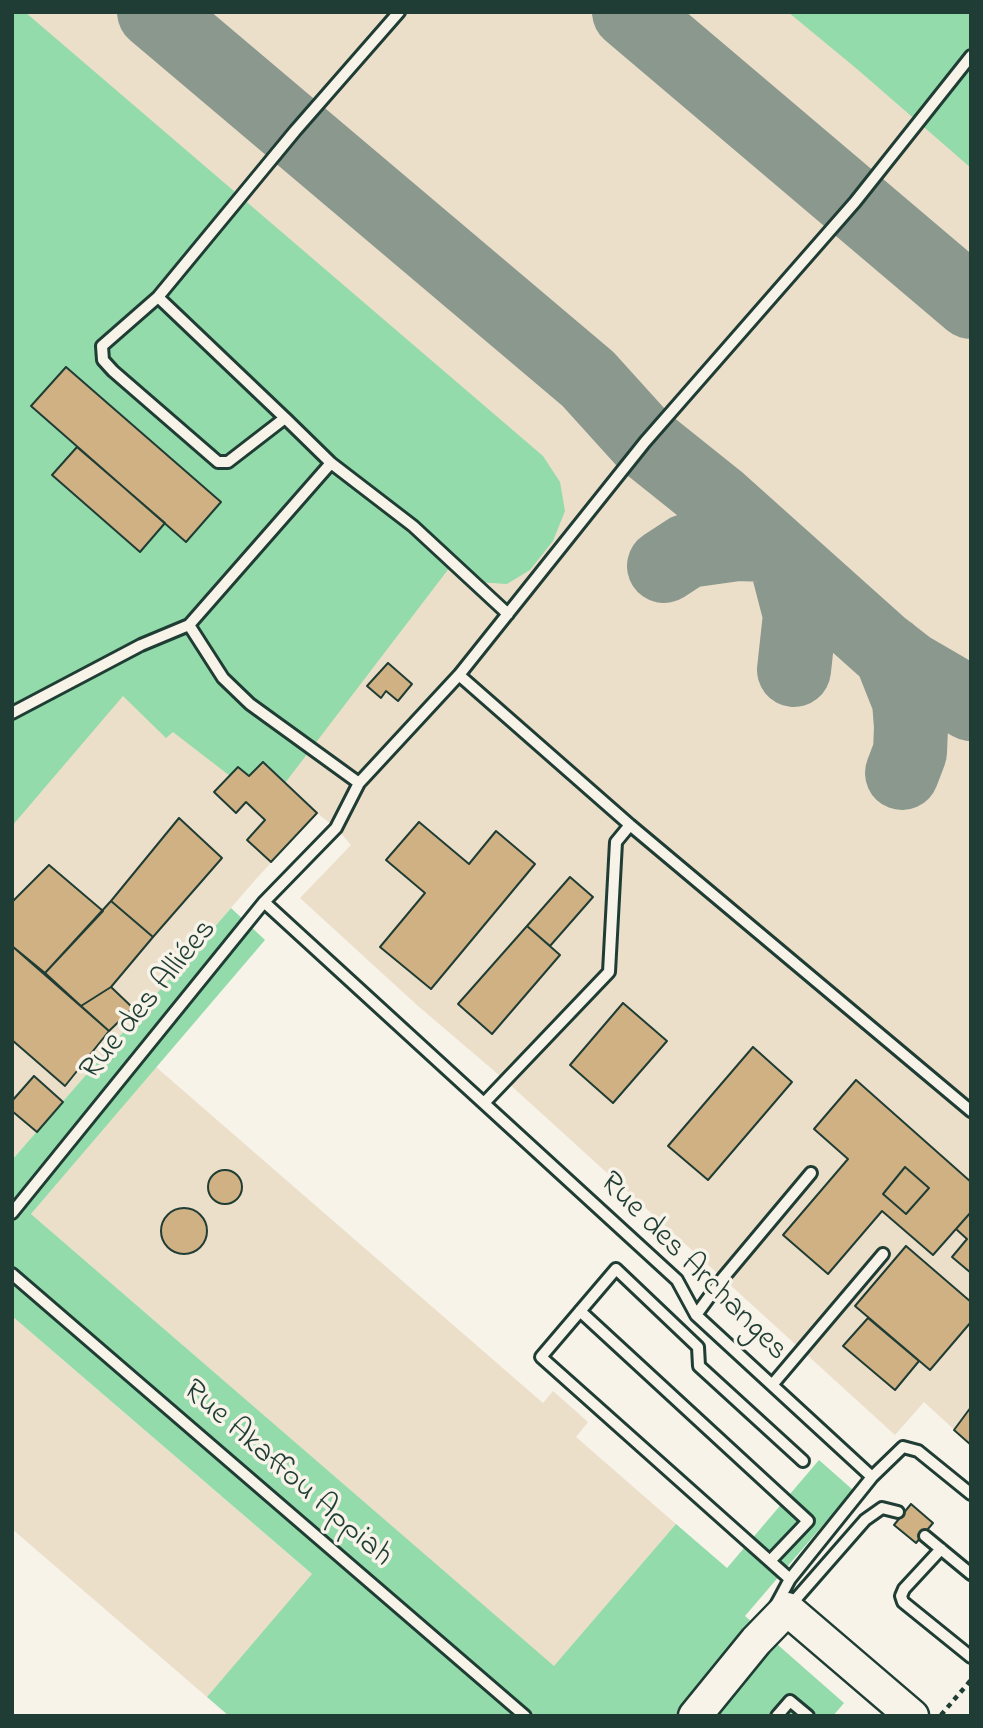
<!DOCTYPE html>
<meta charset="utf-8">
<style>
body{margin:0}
#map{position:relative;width:983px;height:1728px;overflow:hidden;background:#f7f3e8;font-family:"Indie Flower",sans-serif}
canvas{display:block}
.frame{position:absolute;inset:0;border:14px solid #1f3d34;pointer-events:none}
</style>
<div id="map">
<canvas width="983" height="1728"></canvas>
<div class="frame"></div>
</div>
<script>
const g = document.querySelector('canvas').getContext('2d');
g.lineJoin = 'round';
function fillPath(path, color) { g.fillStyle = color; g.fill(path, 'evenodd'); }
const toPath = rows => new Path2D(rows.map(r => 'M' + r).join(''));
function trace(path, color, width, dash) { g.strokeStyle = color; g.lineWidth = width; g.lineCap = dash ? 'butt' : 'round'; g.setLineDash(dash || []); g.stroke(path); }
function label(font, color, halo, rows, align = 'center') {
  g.font = font + ' "Indie Flower",sans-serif'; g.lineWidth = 7; g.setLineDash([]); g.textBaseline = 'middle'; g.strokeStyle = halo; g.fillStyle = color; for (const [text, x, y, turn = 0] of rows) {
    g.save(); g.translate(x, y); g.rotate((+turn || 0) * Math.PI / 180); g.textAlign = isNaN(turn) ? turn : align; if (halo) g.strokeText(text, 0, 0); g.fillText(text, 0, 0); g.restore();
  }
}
const built = toPath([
 [12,12,971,12,971,1445,924,1402,895,1435,506,1081,418,1006,300,898,351,845,336,828,317,813,256,879,12,1160],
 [156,1067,543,1403,553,1391,588,1422,576,1437,676,1524,554,1667,31,1214],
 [12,1316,313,1575,207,1697,12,1529]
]);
const green = toPath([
 [12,12,25,12,543,456,560,482,565,511,553,541,530,570,507,584,476,582,450,567,285,783,263,762,249,776,238,767,230,776,173,732,166,738,123,696,12,826],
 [788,12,971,12,971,168,857,69],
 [231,908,265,940,31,1214,554,1666,676,1524,727,1568,819,1460,853,1490,745,1616,844,1703,833,1716,229,1716,207,1697,312,1574,12,1316,12,1160]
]);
const taxiway = toPath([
 [154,12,588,379,645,442,720,502,882,647,909,668,971,704],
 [629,12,971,302],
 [786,561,800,615,794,670],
 [664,566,687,551,737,544,768,545],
 [890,653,909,701,911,727,910,752,902,773]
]);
const building = toPath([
 [66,367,221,502,186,542,31,406,66,367],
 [77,447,165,523,140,552,52,475,77,447],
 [388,663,412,684,398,701,386,691,381,698,367,686,388,663],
 [263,762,317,813,271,862,247,840,265,820,246,802,236,813,214,792,238,767,249,776,263,762],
 [179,818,222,858,153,937,111,901,179,818],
 [419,822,469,864,496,831,535,864,431,989,380,947,425,893,386,860,419,822],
 [49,865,103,911,45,973,12,946,12,902,49,865],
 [570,877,593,897,550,946,527,926,570,877],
 [111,901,153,937,111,987,81,1006,45,973,111,901],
 [527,926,560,955,492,1034,458,1004,527,926],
 [12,946,109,1031,65,1086,12,1040,12,946],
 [111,987,133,1008,109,1031,81,1006,111,987],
 [623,1003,667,1041,613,1103,570,1065,623,1003],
 [753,1047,792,1082,708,1180,668,1146,753,1047],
 [34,1076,63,1102,37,1132,12,1111,12,1101,34,1076],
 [856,1080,971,1182,971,1212,933,1255,882,1211,828,1274,783,1235,848,1159,814,1129,856,1080],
 [905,1167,929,1188,906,1214,883,1194,905,1167],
 [905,1167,929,1188,906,1214,883,1194,905,1167],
 '208 1187a17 17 0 1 1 34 0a17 17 0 1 1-34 0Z',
 '161 1231a23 23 0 1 1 46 0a23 23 0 1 1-46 0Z',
 [971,1212,971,1273,952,1257,967,1239,956,1229,971,1212],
 [906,1246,971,1302,971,1322,930,1370,855,1306,906,1246],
 [868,1318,919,1361,895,1390,843,1346,868,1318],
 [971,1407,971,1445,954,1430,971,1407],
 [911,1504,933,1523,916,1543,894,1525,911,1504]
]);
const path = toPath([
 [941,1715,971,1680]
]);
const lane = toPath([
 [158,297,285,418,228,462,218,462,113,371,103,360,102,346,158,297,295,131,399,12],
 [285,418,331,463,413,526,508,614],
 [331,463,189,625,223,678,250,704,359,783],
 [459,675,630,825,971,1111],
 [12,713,141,645,189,625],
 [264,902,677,1280,696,1315,872,1477],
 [484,1103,609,972,616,842,630,825],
 [12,1213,264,902,336,828,359,783,459,675,645,442,855,202,971,56],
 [12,1274,525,1716],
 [580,1311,808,1521,770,1561],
 [696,1315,723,1278,811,1173],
 [772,1385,883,1254],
 [925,1536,971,1574],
 [941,1549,904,1589,901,1596,903,1602,971,1657],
 [790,1579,541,1357,616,1269,698,1347,699,1366,803,1461],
 [776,1605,790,1579,872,1477,903,1447,918,1451,971,1494],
 [788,1608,865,1520,882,1508,898,1512],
 [777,1716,790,1701,808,1716]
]);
const secondary = toPath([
 [695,1716,756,1641,787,1609,912,1716]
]);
const streetNames = [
 ["Rue des Alliées",150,1001,-51],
 ["Rue des Archanges",692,1268,45],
 ["Rue Akaffou Appiah",286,1475,41]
];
fillPath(built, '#ebdfca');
fillPath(green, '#93dbaa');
trace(taxiway, '#8b988e', 74);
fillPath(building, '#d0b184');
trace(building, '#1f3d34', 2);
trace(lane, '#1f3d34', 16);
trace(secondary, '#1f3d34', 37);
trace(path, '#1f3d34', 4.5, [5, 5]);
trace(lane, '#f7f3e8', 10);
trace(secondary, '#f7f3e8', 32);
label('32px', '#1f3d34', '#f7f3e8', streetNames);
</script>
